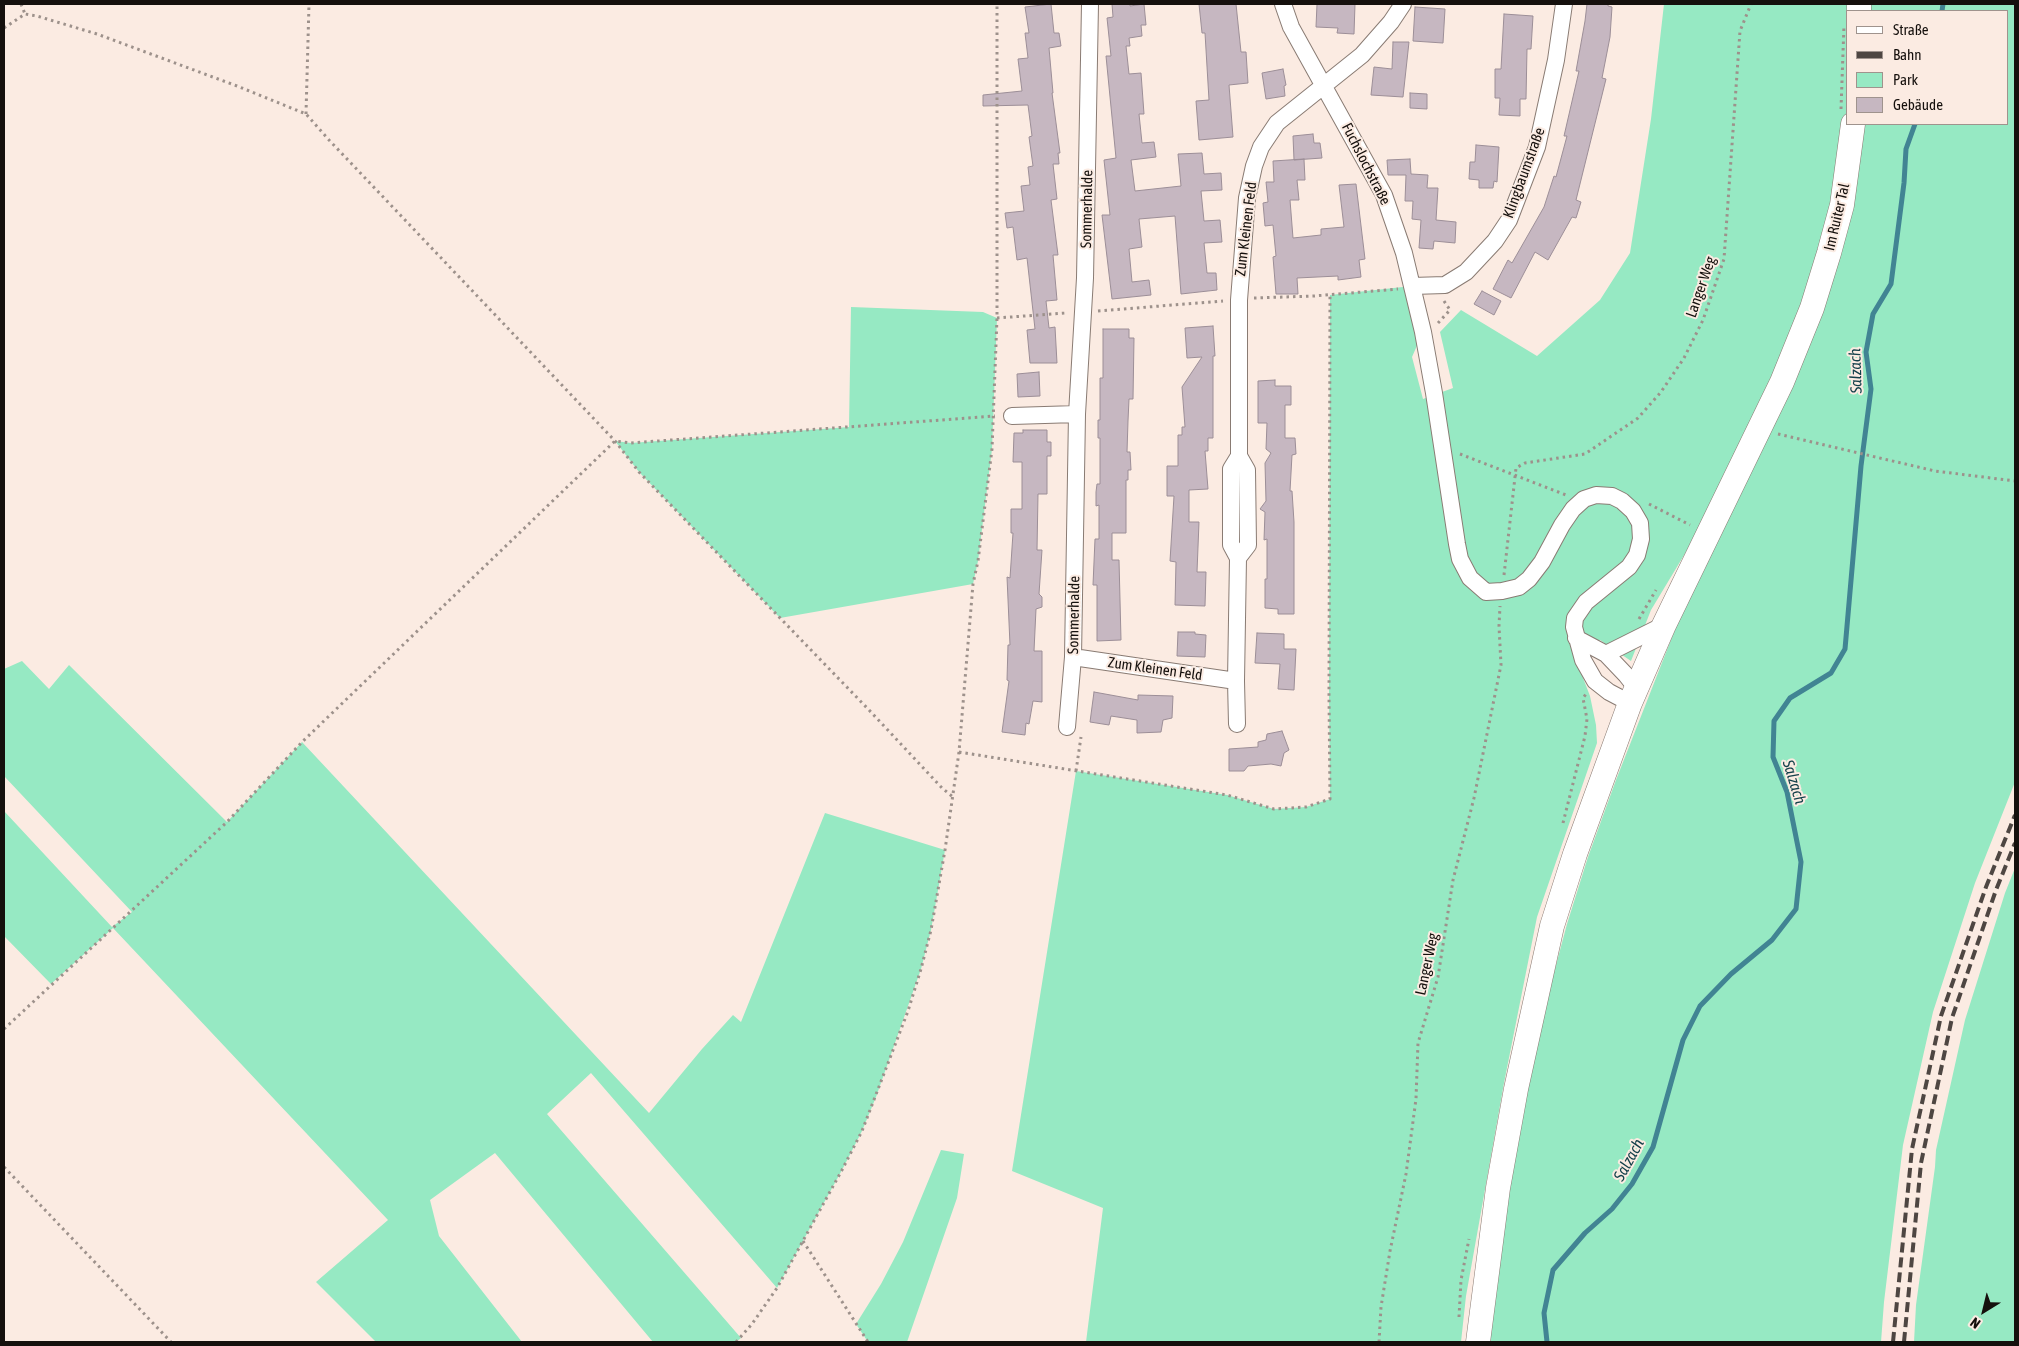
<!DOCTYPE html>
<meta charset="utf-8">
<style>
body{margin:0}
#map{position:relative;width:2019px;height:1346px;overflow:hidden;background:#fbebe2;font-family:"Asap Condensed",sans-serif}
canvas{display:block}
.frame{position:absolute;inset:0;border:5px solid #15100d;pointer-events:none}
.legend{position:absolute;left:1846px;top:10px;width:162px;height:115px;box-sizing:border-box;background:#fbebe2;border:1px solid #9f938d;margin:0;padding:6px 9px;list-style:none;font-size:15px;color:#15100d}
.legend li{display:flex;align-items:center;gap:10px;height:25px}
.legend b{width:25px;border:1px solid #9f938d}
.north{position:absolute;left:1959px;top:1286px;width:50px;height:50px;-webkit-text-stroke:4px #fbebe2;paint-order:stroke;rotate:216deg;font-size:14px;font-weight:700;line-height:20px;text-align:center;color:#15100d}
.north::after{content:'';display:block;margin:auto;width:18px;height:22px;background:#15100d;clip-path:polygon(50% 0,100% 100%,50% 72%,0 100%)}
</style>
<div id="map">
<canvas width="2019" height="1346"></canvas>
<div class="frame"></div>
<ul class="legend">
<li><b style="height:6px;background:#fff"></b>Straße</li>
<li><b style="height:6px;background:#4e4642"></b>Bahn</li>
<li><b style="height:14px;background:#96e9c3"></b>Park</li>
<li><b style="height:14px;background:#c6b7c1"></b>Gebäude</li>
</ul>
<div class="north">N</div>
</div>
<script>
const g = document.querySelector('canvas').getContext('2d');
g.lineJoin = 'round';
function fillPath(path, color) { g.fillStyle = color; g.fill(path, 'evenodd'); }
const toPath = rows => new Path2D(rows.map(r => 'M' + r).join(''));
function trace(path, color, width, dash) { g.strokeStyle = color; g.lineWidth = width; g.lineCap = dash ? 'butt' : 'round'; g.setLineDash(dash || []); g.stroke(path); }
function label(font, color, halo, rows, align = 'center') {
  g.font = font + ' "Asap Condensed",sans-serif'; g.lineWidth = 4; g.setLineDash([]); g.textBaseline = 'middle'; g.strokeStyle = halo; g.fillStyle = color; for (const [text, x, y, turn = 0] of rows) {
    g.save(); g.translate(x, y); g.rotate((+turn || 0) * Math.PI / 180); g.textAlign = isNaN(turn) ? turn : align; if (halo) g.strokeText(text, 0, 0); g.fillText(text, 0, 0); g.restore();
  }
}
const green = toPath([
 [1664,4,1853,4,1848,11,1848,118,1864,124,2008,124,2008,11,1868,11,1868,4,2015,4,2015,782,1975,883,1933,1012,1903,1145,1884,1302,1881,1342,1486,1342,1507,1190,1540,1025,1567,924,1588,857,1616,780,1676,627,1757,434,1651,610,1631,661,1600,640,1578,665,1590,696,1596,725,1597,743,1537,917,1504,1083,1466,1296,1461,1342,1086,1342,1103,1208,1012,1171,1076,771,1227,795,1274,809,1306,807,1330,799,1329,695,1330,295,1412,286,1423,332,1412,357,1423,399,1453,388,1440,332,1461,310,1537,356,1600,300,1630,253,1651,119],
 [851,307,983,312,997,318,992,449,978,561,973,584,780,618,639,472,615,441,631,443,849,427],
 [22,661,49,689,69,665,227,822,302,742,649,1113,702,1049,733,1015,741,1022,825,813,945,850,931,930,921,969,876,1097,862,1131,842,1170,777,1288,591,1073,547,1114,741,1338,736,1342,653,1342,495,1153,430,1200,439,1236,522,1342,376,1342,316,1282,388,1220,113,928,51,984,4,936,4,811,112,927,132,912,4,776,4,669],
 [2015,868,2015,1342,1914,1342,1916,1305,1935,1167,1936,1150,1965,1020,2005,893],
 [941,1150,964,1154,957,1198,907,1342,868,1342,856,1324,881,1284,903,1242]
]);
const stream = toPath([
 [1942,11,1943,4],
 [1547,1342,1544,1313,1553,1270,1585,1233,1612,1209,1632,1184,1653,1147,1683,1040,1700,1006,1731,974,1772,940,1796,909,1801,862,1787,792,1773,757,1774,721,1790,698,1831,673,1845,649,1861,466,1871,389,1866,352,1873,314,1891,284,1904,183,1906,149,1915,124]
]);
const building = toPath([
 [1051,4,1054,33,1059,33,1061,46,1049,48,1053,93,1052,93,1060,153,1058,153,1059,164,1053,164,1057,199,1051,200,1058,255,1053,255,1057,300,1046,301,1049,328,1055,327,1057,363,1030,363,1027,330,1035,329,1027,258,1017,260,1013,227,1007,228,1005,213,1024,211,1021,186,1030,185,1028,167,1033,166,1029,137,1032,136,1028,105,983,106,983,95,1022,91,1018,59,1028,58,1025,33,1029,33,1025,7,1051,4],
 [1112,4,1130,4,1130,6,1144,4,1146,25,1141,25,1142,36,1129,38,1130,46,1126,46,1129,74,1141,73,1144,114,1139,114,1142,143,1154,142,1156,157,1131,160,1135,191,1181,186,1178,154,1202,153,1204,174,1221,173,1222,190,1201,191,1204,221,1220,220,1222,242,1204,243,1207,273,1216,273,1217,290,1181,294,1175,216,1139,219,1142,247,1129,249,1132,282,1149,280,1151,295,1112,299,1102,215,1110,215,1104,160,1116,158,1106,56,1111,56,1107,18,1113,17,1112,4],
 [1199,4,1236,4,1241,52,1246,52,1248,83,1229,85,1233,137,1199,140,1196,101,1209,100,1205,33,1202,33,1199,4],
 [1317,4,1355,4,1354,34,1337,33,1338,28,1316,27,1317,4],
 [1587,4,1608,4,1608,6,1612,7,1610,37,1602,78,1606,79,1576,200,1581,202,1576,218,1572,217,1548,260,1535,252,1511,298,1493,289,1508,260,1512,263,1544,207,1554,176,1556,177,1567,136,1564,136,1579,71,1576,71,1585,21,1587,4],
 [1415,7,1445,9,1443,43,1413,41,1415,7],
 [1504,14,1533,16,1531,49,1527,49,1526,99,1520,99,1520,116,1499,115,1500,98,1495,98,1495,69,1501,69,1504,14],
 [1393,42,1409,42,1403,97,1371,95,1374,67,1392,69,1393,42],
 [1283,69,1286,85,1284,86,1285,96,1266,99,1262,73,1283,69],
 [1410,93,1427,94,1427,109,1410,108,1410,93],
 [1313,134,1314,143,1320,143,1322,158,1294,160,1293,136,1313,134],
 [1476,145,1499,147,1497,182,1494,181,1493,188,1479,188,1479,180,1469,179,1470,162,1475,162,1476,145],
 [1304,159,1305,180,1297,180,1299,200,1290,200,1293,238,1321,235,1321,229,1344,227,1339,185,1356,184,1365,259,1359,260,1361,277,1338,280,1338,276,1297,278,1298,294,1276,294,1273,257,1276,256,1273,225,1265,226,1263,203,1268,202,1266,182,1274,182,1273,161,1304,159],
 [1410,159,1411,174,1428,175,1427,188,1438,188,1436,220,1456,222,1455,243,1434,241,1433,249,1419,248,1421,220,1412,219,1413,201,1405,201,1406,175,1388,175,1387,160,1410,159],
 [1482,291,1501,301,1494,315,1474,304,1482,291],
 [1213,326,1215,356,1213,356,1213,438,1208,438,1208,451,1205,451,1208,489,1189,490,1189,522,1199,522,1197,572,1206,572,1205,606,1175,605,1176,562,1170,561,1174,496,1167,496,1167,466,1178,466,1178,435,1182,435,1182,427,1185,427,1182,387,1202,357,1187,358,1185,328,1213,326],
 [1103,329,1129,329,1129,338,1134,338,1133,399,1129,399,1128,421,1127,452,1130,452,1131,470,1128,470,1128,480,1126,480,1126,533,1112,533,1112,560,1119,560,1121,640,1097,641,1097,585,1093,585,1095,539,1099,539,1099,505,1096,506,1096,492,1097,484,1100,484,1100,438,1098,438,1098,420,1100,420,1100,378,1103,378,1103,329],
 [1039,372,1040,396,1018,397,1017,374,1039,372],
 [1275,380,1275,386,1291,386,1291,405,1285,405,1285,438,1295,438,1296,454,1292,455,1290,491,1292,491,1294,522,1294,614,1278,614,1278,609,1265,608,1265,579,1267,579,1267,539,1264,540,1265,512,1260,509,1266,501,1265,463,1271,453,1266,449,1267,423,1258,423,1258,381,1275,380],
 [1023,430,1047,430,1047,442,1051,442,1051,456,1047,456,1047,494,1038,494,1037,550,1042,550,1039,594,1042,597,1042,607,1036,609,1034,651,1042,651,1042,702,1033,701,1029,724,1026,723,1025,735,1002,732,1009,681,1007,680,1008,645,1010,645,1007,577,1010,578,1013,533,1011,533,1011,509,1022,509,1022,462,1013,462,1014,433,1023,433,1023,430],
 [1178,632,1195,632,1195,634,1206,635,1205,657,1177,656,1178,632],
 [1257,633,1284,634,1284,649,1296,649,1294,690,1278,689,1280,664,1255,663,1257,633],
 [1094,692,1138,700,1138,695,1173,696,1172,718,1163,720,1161,732,1137,733,1137,720,1111,716,1109,725,1090,722,1094,692],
 [1282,731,1289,750,1284,753,1281,766,1271,764,1248,766,1244,771,1229,771,1229,749,1258,747,1258,742,1266,740,1267,734,1282,731]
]);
const path = toPath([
 [21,4,25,14],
 [4,28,25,14,37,16,97,34,237,86,306,114,329,140,615,441,639,472,869,710,942,788,953,797],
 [1841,109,1844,25],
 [306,114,309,4],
 [1254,298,1314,296,1398,289],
 [1098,311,1223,301],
 [997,318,1066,313],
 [1438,323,1450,310,1444,301],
 [1778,434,1935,471,2015,481],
 [1460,454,1566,495],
 [1649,504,1690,525],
 [1504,575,1516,468,1525,463,1585,454,1638,418,1661,392,1684,358,1703,320,1724,259,1740,31,1751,4],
 [1639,619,1656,590],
 [959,752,1227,795,1274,809,1306,807,1330,799,1329,695,1330,295],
 [1076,771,1081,737],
 [1563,823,1585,736,1587,719,1583,698,1586,694],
 [4,1029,227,822,302,742,615,441,631,443,995,416],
 [4,1167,171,1342],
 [803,1241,868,1342],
 [1459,1317,1461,1280,1469,1239],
 [736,1342,752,1324,777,1288,842,1170,862,1131,908,1011,921,969,931,930,945,850,959,752,973,584,978,561,992,449,997,318,997,4],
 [1379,1342,1381,1307,1390,1251,1406,1174,1416,1099,1418,1043,1438,977,1453,880,1474,798,1501,665,1499,626,1500,606]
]);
const street = toPath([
 [1283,4,1291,27,1384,195,1404,253,1423,332,1434,393,1457,544,1460,559,1470,578,1486,592,1502,591,1519,587,1529,579,1542,562,1562,525,1573,509,1584,499,1596,495,1612,496,1622,501,1633,511,1640,523,1641,539,1637,555,1629,567,1586,602,1575,618,1574,627,1583,660,1595,681,1609,692,1630,703],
 [1412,286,1445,285,1466,272,1495,241,1509,220,1537,147,1556,60,1564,4],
 [1012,416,1077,414],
 [1238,558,1248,545,1247,470,1239,456,1239,300,1247,198,1254,166,1261,147,1277,123,1362,55,1391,22,1403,4],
 [1576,638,1606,654,1664,625],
 [1606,654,1626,675,1637,689],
 [1073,657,1236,681],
 [1237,724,1236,681,1238,558,1231,545,1231,469,1239,456],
 [1067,727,1073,657,1077,414,1085,278,1090,4]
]);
const secondary = toPath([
 [1859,11,1859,4],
 [1478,1342,1498,1188,1516,1089,1552,926,1575,854,1630,703,1664,625,1782,382,1812,308,1829,253,1842,205,1853,124]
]);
const rail = toPath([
 [1893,1342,1912,1149,1941,1016,1986,887,2015,815],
 [1904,1342,1921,1163,1952,1018,1996,890,2015,843]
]);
const streetNames = [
 ["Fuchslochstraße",1366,164,63],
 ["Klingbaumstraße",1524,173,-70],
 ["Sommerhalde",1087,209,-89],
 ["Im Ruiter Tal",1837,217,-77],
 ["Zum Kleinen Feld",1246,229,-83],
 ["Langer Weg",1701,287,-71],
 ["Sommerhalde",1074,615,-89],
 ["Zum Kleinen Feld",1155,669,8],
 ["Langer Weg",1427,964,-78]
];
const waterNames = [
 ["Salzach",1856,371,-92],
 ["Salzach",1794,782,73],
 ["Salzach",1629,1160,-61]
];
fillPath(green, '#96e9c3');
trace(stream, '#418493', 5);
fillPath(building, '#c6b7c1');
trace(building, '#9c8e97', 1);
trace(street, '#897b73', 18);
trace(secondary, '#897b73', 25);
trace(path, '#9d918b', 3, [2.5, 4]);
trace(street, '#fff', 16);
trace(secondary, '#fff', 24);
trace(rail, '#4e4642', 4, [10, 5]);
label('15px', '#15100d', '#fbebe2', streetNames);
label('italic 16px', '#13404a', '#fbebe2', waterNames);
</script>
